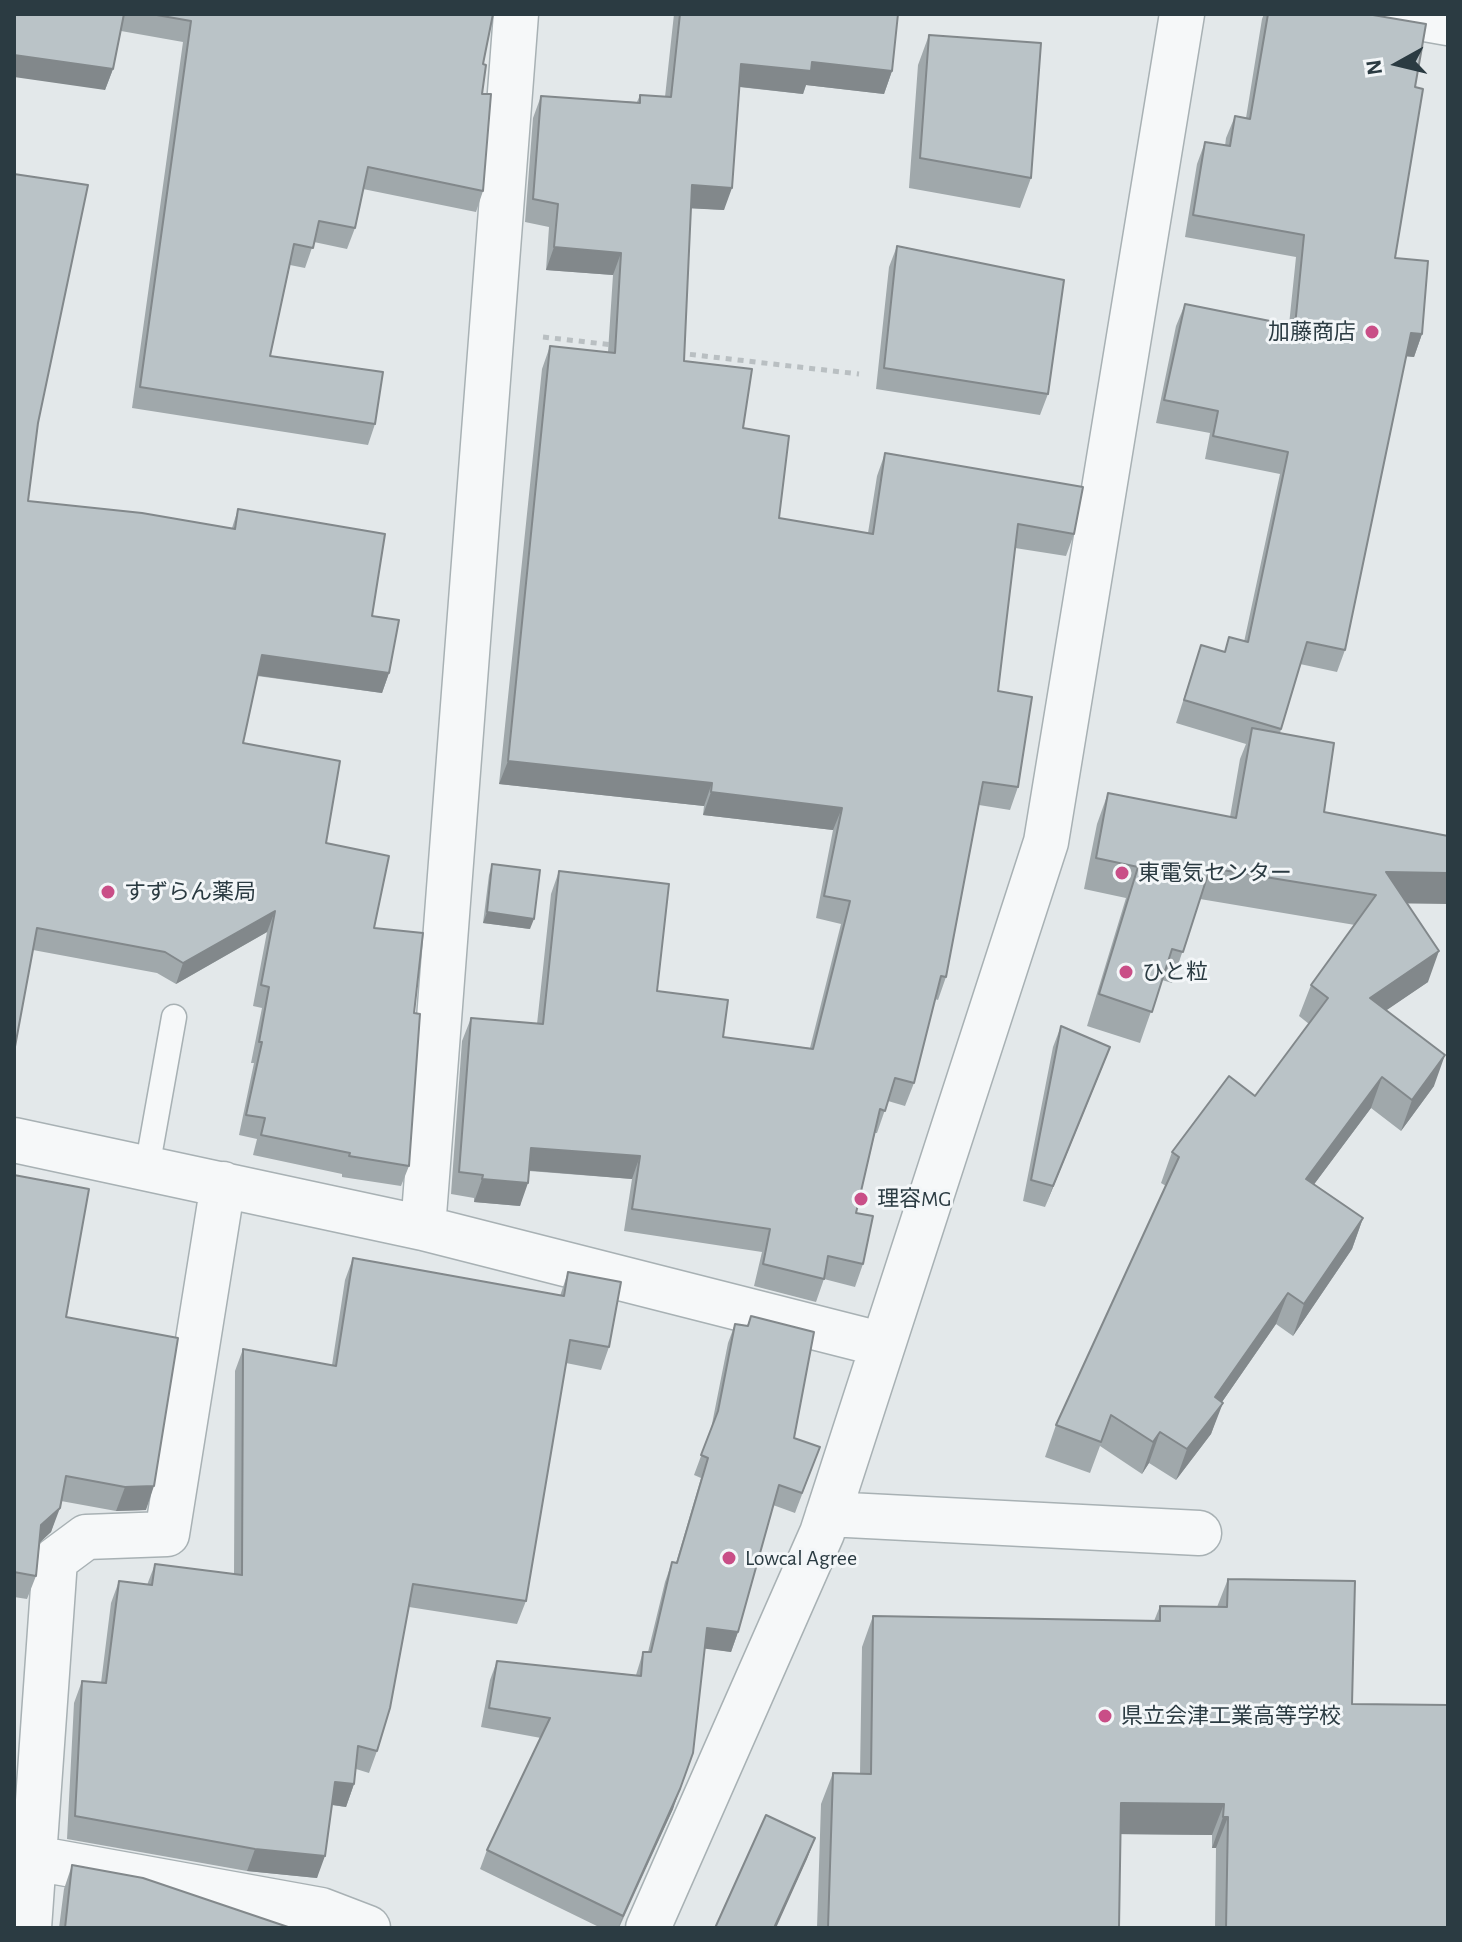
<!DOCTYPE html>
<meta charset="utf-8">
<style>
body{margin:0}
#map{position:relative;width:1462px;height:1942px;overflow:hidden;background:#e3e8ea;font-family:"Alegreya Sans",sans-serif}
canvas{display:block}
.frame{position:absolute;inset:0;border:16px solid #2b3b42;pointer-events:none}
.north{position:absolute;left:1358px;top:24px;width:80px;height:80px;-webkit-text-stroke:6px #f3f6f8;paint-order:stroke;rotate:262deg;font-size:22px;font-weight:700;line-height:32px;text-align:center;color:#2b3b42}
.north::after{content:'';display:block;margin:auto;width:28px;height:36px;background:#2b3b42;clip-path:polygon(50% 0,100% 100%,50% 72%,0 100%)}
</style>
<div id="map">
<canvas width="1462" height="1942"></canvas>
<div class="frame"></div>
<div class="north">N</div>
</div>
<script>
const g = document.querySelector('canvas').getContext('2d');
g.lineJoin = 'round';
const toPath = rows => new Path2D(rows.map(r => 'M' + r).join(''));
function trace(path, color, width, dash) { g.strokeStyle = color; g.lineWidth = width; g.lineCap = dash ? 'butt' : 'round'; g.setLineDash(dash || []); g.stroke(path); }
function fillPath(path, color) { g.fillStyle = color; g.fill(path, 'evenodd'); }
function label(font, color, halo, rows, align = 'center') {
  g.font = font + ' "Alegreya Sans","Noto Sans JP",sans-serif'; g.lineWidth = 6; g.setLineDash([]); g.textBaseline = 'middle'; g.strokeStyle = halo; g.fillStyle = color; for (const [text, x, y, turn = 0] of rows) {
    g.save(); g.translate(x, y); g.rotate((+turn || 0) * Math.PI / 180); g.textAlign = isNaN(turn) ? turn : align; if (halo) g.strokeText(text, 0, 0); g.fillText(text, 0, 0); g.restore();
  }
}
const path = toPath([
 [543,337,613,345],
 [678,353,859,374]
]);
const service = toPath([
 [147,1168,174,1017]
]);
const minor = toPath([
 [1397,14,1448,23],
 [14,1140,423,1228,880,1344],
 [423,1228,516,14],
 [828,1514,1199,1533],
 [34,1858,321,1910,368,1928],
 [29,1928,55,1560,86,1537,167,1534,223,1184],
 [648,1928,822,1533,1046,842,1182,14]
]);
const wall = toPath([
 [14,14,493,14,483,64,482,94,483,191,476,212,363,189,355,228,347,249,314,242,305,268,290,265,270,356,375,424,368,445,132,408,183,42,121,31,113,69,105,90],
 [674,14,898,14,892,71,884,94,806,85,803,94,739,87,724,210,691,208,684,361,743,428,779,518,868,533,877,476,885,453,1074,534,1066,556,1015,548,998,691,1018,787,1010,810,979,805,946,977,938,1000,935,999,914,1083,905,1106,888,1101,877,1133,875,1133,856,1213,863,1264,855,1287,824,1279,816,1302,754,1286,762,1252,624,1231,632,1179,529,1171,520,1206,474,1202,474,1198,451,1194,462,1041,471,1018,537,1024,551,894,559,871,657,991,723,1037,810,1048,841,924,816,918,833,830,703,815,704,806,499,784,542,369,550,346,608,352,613,275,546,270,549,227,525,222,533,118,541,96,637,102,640,95,665,97],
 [1264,14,1367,14,1415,87,1395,258,1422,334,1414,357,1406,356,1345,650,1337,672,1300,664,1280,733,1324,812,1407,903,1428,982,1386,1010,1434,1086,1401,1131,1371,1108,1314,1184,1363,1218,1352,1249,1293,1336,1276,1324,1222,1402,1211,1434,1176,1480,1149,1463,1142,1474,1100,1446,1090,1473,1045,1457,1056,1425,1166,1186,1161,1183,1172,1152,1255,1096,1309,1024,1299,1016,1311,985,1355,925,1200,899,1172,983,1162,980,1140,1043,1087,1026,1126,898,1084,889,1097,824,1108,793,1230,817,1240,759,1246,744,1176,723,1201,645,1224,652,1244,642,1280,474,1205,459,1210,433,1156,423,1176,326,1185,304,1289,325,1296,257,1185,237,1197,164,1205,142,1225,146,1226,138,1235,116,1246,118,1262,19],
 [929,35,1031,178,1020,208,909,188,918,65],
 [14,174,38,423,28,501,232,528,238,509,372,616,389,673,382,693,257,676,243,743,326,843,374,928,414,1013,409,1166,401,1186,342,1177,342,1174,253,1155,257,1139,239,1135,254,1063,251,1063,262,1008,253,1006,267,932,176,984,157,973,33,950],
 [897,246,1048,394,1040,415,876,389,889,267],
 [492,864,530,929,483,923,489,875],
 [1061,1026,1110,1047,1045,1207,1023,1201,1053,1047],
 [14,1175,66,1317,146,1510,116,1511,61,1501,51,1532,40,1542,36,1576,27,1599,14,1597],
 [353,1258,560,1296,568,1272,609,1347,601,1370,566,1363,526,1601,517,1624,409,1607,377,1751,369,1773,356,1769,354,1784,346,1807,332,1805,317,1878,247,1871,67,1839,74,1703,82,1681,101,1683,111,1603,119,1581,147,1585,155,1564,234,1574,235,1371,243,1349,332,1365,345,1280],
 [751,1316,794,1438,820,1447,795,1513,773,1505,738,1632,731,1652,705,1648,673,1809,619,1928,601,1928,480,1869,487,1850,541,1738,481,1727,490,1680,497,1661,636,1675,643,1652,648,1652,665,1582,672,1562,676,1563,701,1478,694,1475,711,1429,728,1343,735,1324,747,1326],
 [1228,1579,1352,1704,1448,1928,1215,1928,1216,1848,1212,1848,1212,1835,1120,1834,1119,1928,817,1928,821,1804,833,1773,860,1774,862,1647,873,1616,1154,1621,1160,1606,1217,1607],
 [72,1865,291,1928,59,1928,64,1889]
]);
const shadedWall = toPath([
 [14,55,113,69,105,90,14,77],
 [812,62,892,71,884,94,806,85,803,94,733,86,741,64],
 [692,185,732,188,724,210,684,208],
 [554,247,621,253,613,275,546,270],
 [1411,333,1422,334,1414,357,1403,356],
 [262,655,389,673,382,693,254,675],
 [508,761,712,783,704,806,499,784],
 [711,792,842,808,833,830,703,815],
 [1386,872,1448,873,1448,904,1374,903],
 [275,911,267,932,176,984,183,963],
 [487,912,534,919,530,929,483,923],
 [1439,951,1428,982,1359,1029,1370,998],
 [1110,1047,1102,1068,1045,1207,1053,1186],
 [1445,1055,1434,1086,1401,1131,1412,1100],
 [1382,1077,1371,1108,1295,1210,1306,1179],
 [531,1148,640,1156,632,1179,523,1170],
 [482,1179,528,1183,520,1206,474,1202],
 [1363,1218,1352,1249,1293,1336,1304,1304],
 [1288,1293,1276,1324,1213,1415,1223,1403,1211,1434,1176,1480,1187,1449,1215,1397],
 [1160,1432,1149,1463,1142,1474,1153,1442],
 [154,1486,146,1510,116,1511,125,1487],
 [60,1508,51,1532,33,1549,41,1525],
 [707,1628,738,1632,731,1652,700,1648],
 [335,1782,354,1784,346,1807,327,1804],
 [680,1789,673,1809,618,1928,623,1916],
 [1121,1803,1224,1804,1212,1835,1109,1834],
 [1223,1817,1228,1817,1216,1848,1212,1848],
 [815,1838,807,1859,776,1928,774,1928],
 [255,1849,325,1856,317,1878,247,1871]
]);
const building = toPath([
 [14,14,124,14,113,69,14,55,14,14],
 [151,14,493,14,483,64,486,65,482,94,491,94,483,191,368,167,355,228,319,221,313,248,294,244,270,356,383,372,375,424,140,387,191,21,151,14],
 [680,14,898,14,892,71,812,62,811,71,741,64,732,188,692,185,684,361,752,369,743,428,789,436,779,518,873,534,885,453,1083,487,1074,534,1018,524,998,691,1032,697,1018,787,983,782,946,977,941,976,914,1083,895,1078,885,1111,880,1109,856,1213,873,1216,863,1264,828,1256,824,1279,763,1264,770,1229,632,1209,640,1156,531,1148,528,1183,482,1179,483,1175,459,1172,471,1018,543,1024,559,871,669,884,657,991,728,1000,723,1037,813,1049,850,901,824,896,842,808,711,792,712,783,508,761,550,346,615,353,621,253,554,247,558,204,533,199,541,96,640,103,640,95,671,97,680,14],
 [1268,14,1367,14,1426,24,1415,87,1423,89,1395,258,1428,261,1422,334,1411,333,1345,650,1307,642,1281,729,1184,700,1201,645,1225,652,1229,637,1248,642,1288,452,1213,436,1218,411,1164,400,1185,304,1295,326,1304,235,1193,215,1205,142,1230,146,1235,116,1250,119,1268,14],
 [929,35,1041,43,1031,178,920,158,929,35],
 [14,174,88,185,38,423,28,501,142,513,235,529,238,509,385,534,372,616,399,620,389,673,262,655,243,743,340,761,326,843,389,856,374,928,423,933,414,1013,420,1014,409,1166,349,1156,350,1153,261,1135,265,1118,246,1115,262,1042,259,1042,269,987,261,985,275,911,183,963,165,952,37,928,14,1052,14,174],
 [897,246,1064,280,1048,394,884,368,897,246],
 [1252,728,1334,743,1324,812,1448,836,1448,873,1386,872,1439,951,1370,998,1445,1055,1412,1100,1382,1077,1306,1179,1363,1218,1304,1304,1288,1293,1215,1397,1223,1403,1187,1449,1160,1432,1153,1442,1111,1415,1101,1442,1056,1425,1179,1157,1172,1152,1229,1076,1255,1096,1328,998,1311,985,1376,895,1210,868,1183,952,1172,949,1152,1012,1099,994,1138,867,1096,858,1108,793,1236,818,1252,728],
 [492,864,540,870,534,919,487,912,492,864],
 [1061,1026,1110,1047,1053,1186,1031,1180,1061,1026],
 [14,1175,89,1189,66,1317,178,1338,154,1486,125,1487,66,1476,60,1508,41,1525,36,1576,14,1572,14,1175],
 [353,1258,564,1296,568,1272,621,1282,609,1347,570,1340,526,1601,413,1584,390,1708,377,1751,358,1746,354,1784,335,1782,325,1856,255,1849,75,1816,82,1681,106,1683,119,1581,152,1585,155,1564,242,1575,243,1349,336,1366,353,1258],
 [751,1316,814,1332,794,1438,820,1447,802,1493,779,1485,738,1632,707,1628,693,1753,680,1789,623,1916,487,1850,550,1718,489,1708,497,1661,641,1676,643,1652,651,1652,672,1562,677,1563,708,1458,701,1455,718,1411,735,1324,748,1326,751,1316],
 [1228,1579,1355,1581,1352,1704,1448,1705,1448,1928,1226,1928,1228,1817,1223,1817,1224,1804,1121,1803,1119,1928,828,1928,833,1773,871,1774,873,1616,1160,1621,1160,1606,1227,1607,1228,1579],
 [766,1815,815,1838,774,1928,715,1928,766,1815],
 [72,1865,143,1878,291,1928,65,1928,72,1865]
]);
const markers = [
 [1372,332,8,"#c94e87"],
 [1122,873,8,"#c94e87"],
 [108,892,8,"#c94e87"],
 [1126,972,8,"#c94e87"],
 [861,1199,8,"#c94e87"],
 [729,1558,8,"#c94e87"],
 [1105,1716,8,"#c94e87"]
];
const poiNames = [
 ["加藤商店",1356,332,"right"],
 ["東電気センター",1138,873],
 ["すずらん薬局",124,892],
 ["ひと粒",1142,972],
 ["理容MG",877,1199],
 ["Lowcal Agree",745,1558],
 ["県立会津工業高等学校",1121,1716]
];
trace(service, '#a8b1b4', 27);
trace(minor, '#a8b1b4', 47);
trace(path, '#b9bfc2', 5, [6, 6]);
trace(service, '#f6f8f9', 24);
trace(minor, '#f6f8f9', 44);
fillPath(wall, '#a0a8ab');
fillPath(shadedWall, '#82888b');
fillPath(building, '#bac3c7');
trace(building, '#82888b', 2);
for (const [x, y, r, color] of markers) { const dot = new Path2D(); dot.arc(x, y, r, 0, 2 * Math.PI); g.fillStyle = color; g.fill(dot); trace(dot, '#f3f6f8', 3); }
label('22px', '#2b3b42', '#f3f6f8', poiNames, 'left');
</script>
